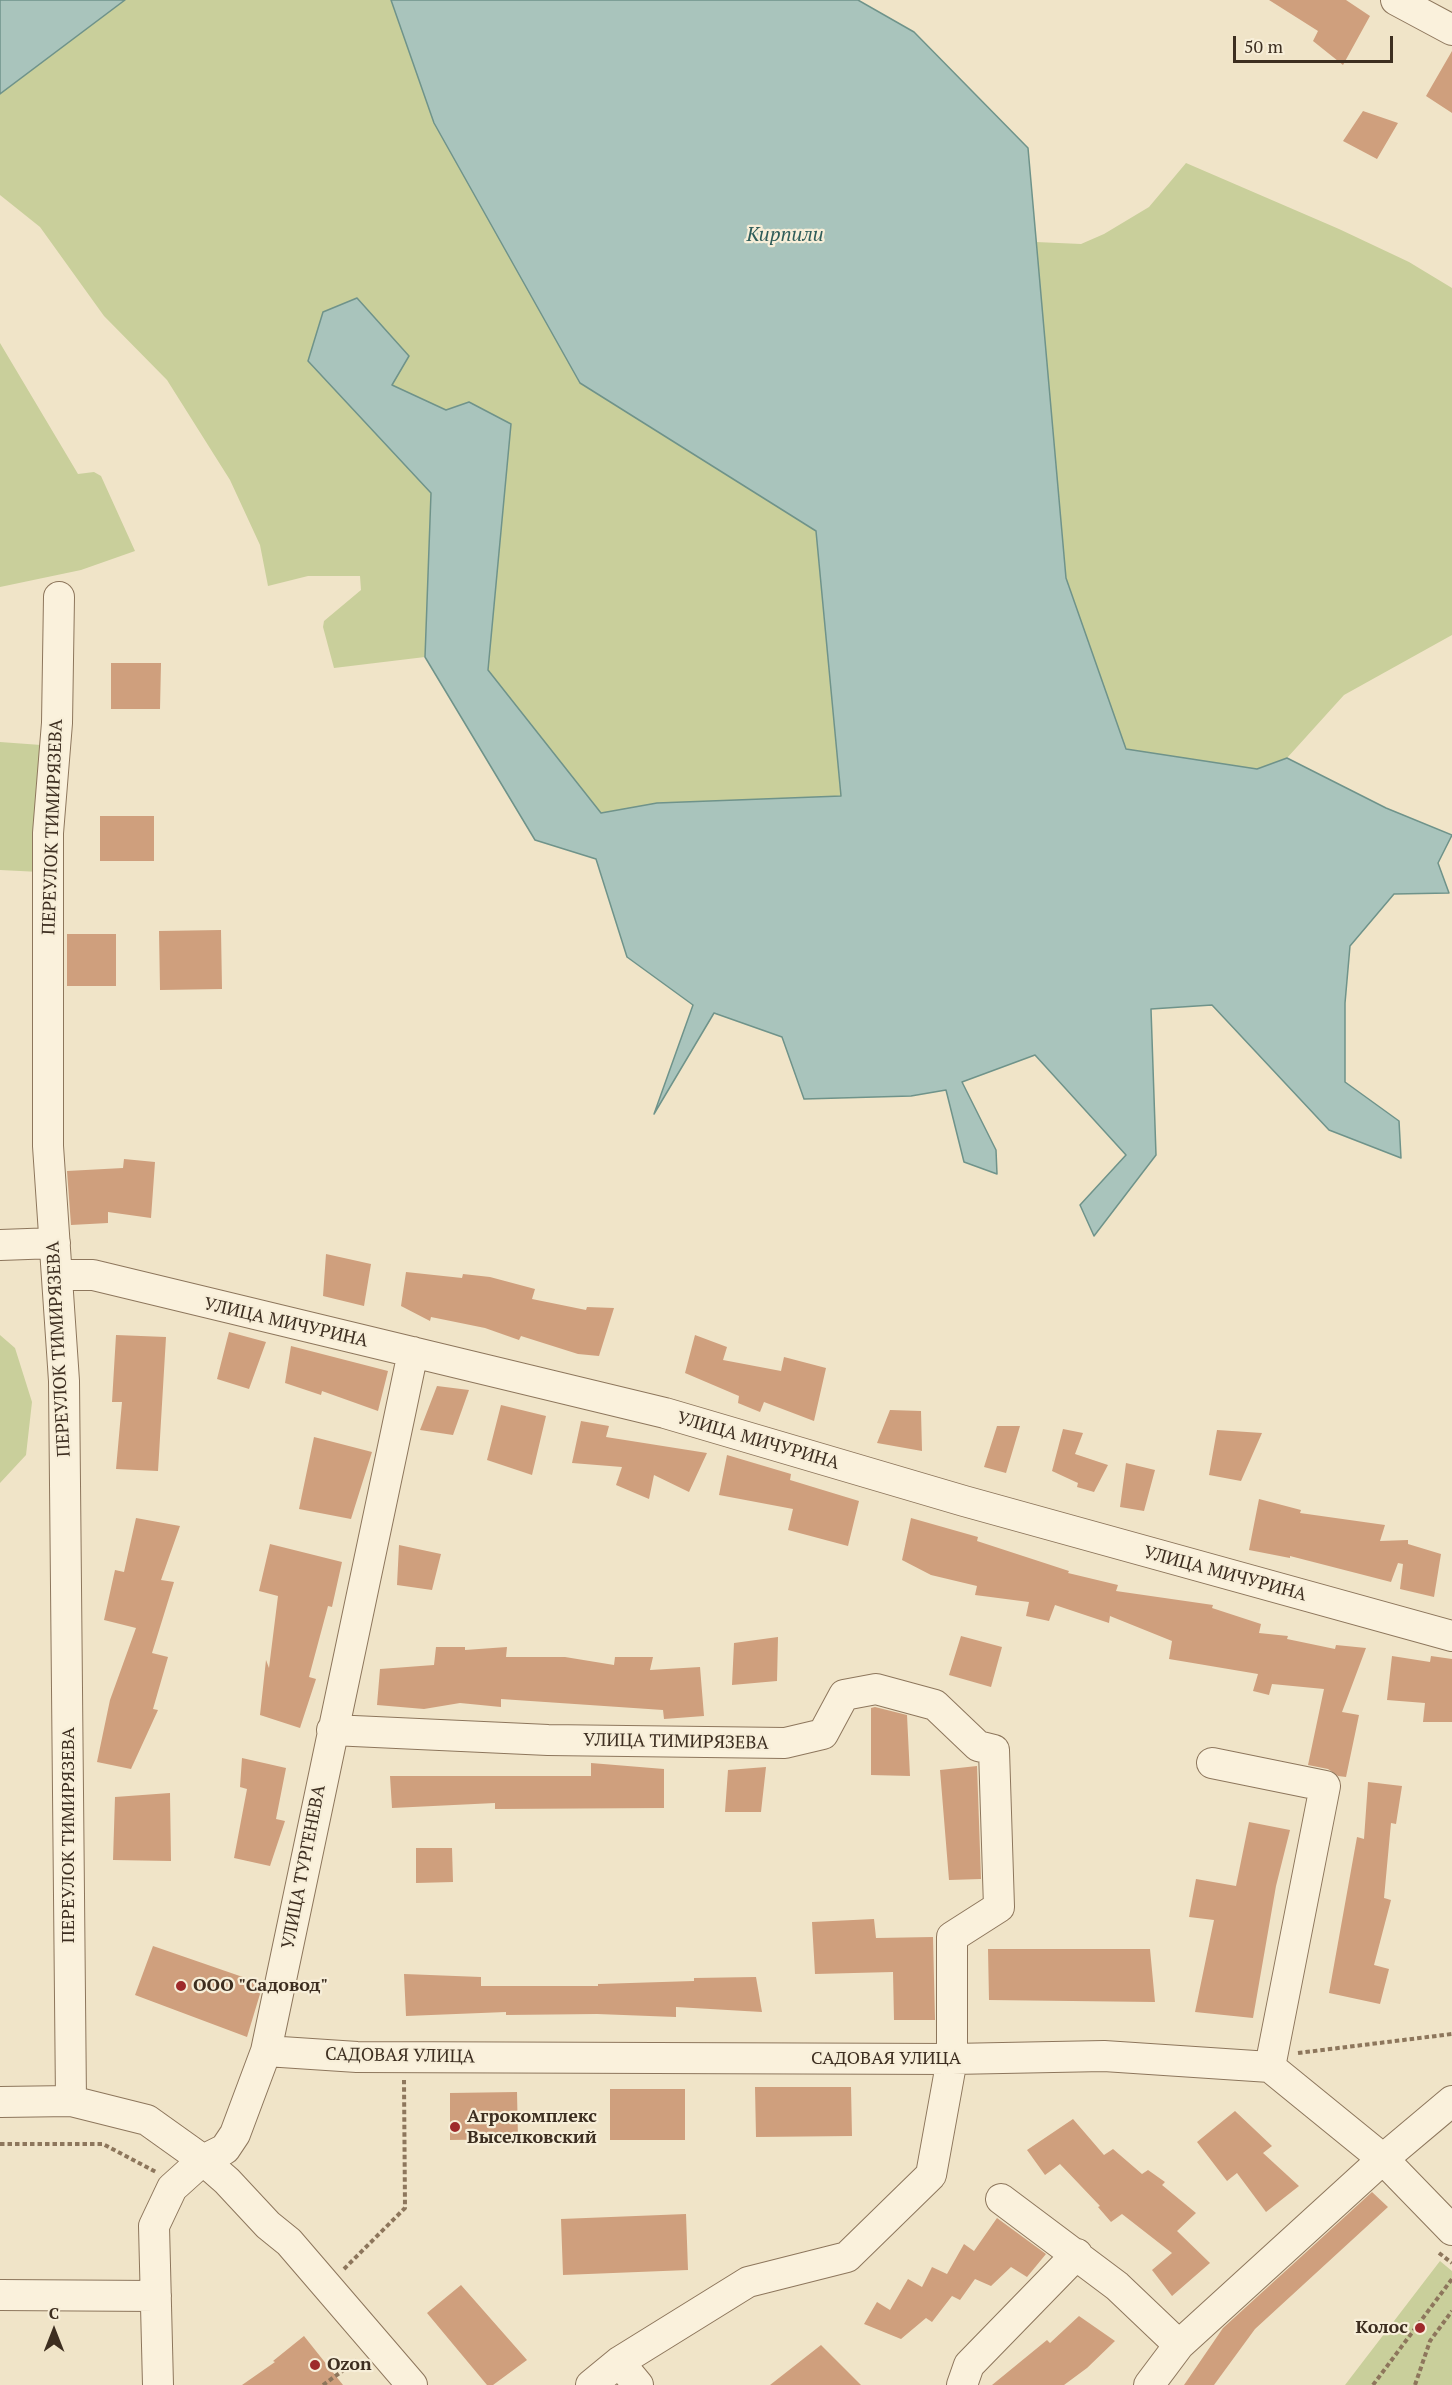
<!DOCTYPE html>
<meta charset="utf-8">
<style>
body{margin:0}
#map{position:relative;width:1452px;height:2385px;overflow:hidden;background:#f0e4c8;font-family:"PT Serif",serif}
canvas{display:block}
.north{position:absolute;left:24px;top:2301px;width:60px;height:60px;-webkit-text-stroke:4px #f7eed8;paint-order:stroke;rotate:0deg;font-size:16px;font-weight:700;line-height:24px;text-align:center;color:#3d2e20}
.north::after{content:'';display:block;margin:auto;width:21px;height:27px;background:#3d2e20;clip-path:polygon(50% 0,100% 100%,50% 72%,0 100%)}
.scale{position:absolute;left:1233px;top:36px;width:160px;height:27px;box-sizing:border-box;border:3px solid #3d2e20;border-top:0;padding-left:8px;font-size:18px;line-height:21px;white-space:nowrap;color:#3d2e20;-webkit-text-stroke:4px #f7eed8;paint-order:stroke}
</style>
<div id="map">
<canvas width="1452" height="2385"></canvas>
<div class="north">С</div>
<div class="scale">50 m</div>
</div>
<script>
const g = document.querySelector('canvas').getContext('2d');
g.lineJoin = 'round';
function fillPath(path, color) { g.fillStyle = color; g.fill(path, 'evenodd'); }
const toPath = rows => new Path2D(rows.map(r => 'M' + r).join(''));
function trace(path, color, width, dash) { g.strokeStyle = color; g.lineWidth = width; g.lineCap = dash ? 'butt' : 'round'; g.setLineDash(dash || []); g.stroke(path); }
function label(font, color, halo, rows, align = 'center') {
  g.font = font + ' "PT Serif",serif'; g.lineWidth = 4.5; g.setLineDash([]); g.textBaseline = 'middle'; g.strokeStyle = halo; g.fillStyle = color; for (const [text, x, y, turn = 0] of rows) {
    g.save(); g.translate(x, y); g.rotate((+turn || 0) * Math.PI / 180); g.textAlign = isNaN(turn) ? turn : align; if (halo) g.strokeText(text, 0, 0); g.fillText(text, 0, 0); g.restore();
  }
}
const green = toPath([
 [125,0,391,0,434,123,580,383,816,531,841,797,657,803,601,813,488,670,511,424,446,410,391,385,308,361,431,493,425,657,334,668,323,627,324,621,361,590,360,576,308,576,268,586,260,545,230,480,167,380,104,316,40,227,0,195,0,94],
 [1186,163,1339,229,1409,262,1452,288,1452,635,1344,695,1287,758,1257,769,1126,749,1066,578,1036,242,1081,244,1104,234,1149,207],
 [0,343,78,474,94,472,101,476,135,551,81,570,0,587],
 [0,742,41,745,40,872,0,870],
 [0,1335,15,1348,32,1402,26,1455,0,1483],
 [1440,2261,1452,2271,1452,2385,1345,2385]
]);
const water = toPath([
 [0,0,125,0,0,94,0,0],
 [391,0,858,0,914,32,1028,148,1066,578,1126,749,1257,769,1287,758,1386,808,1452,835,1438,863,1449,893,1394,894,1350,946,1345,1003,1345,1082,1399,1121,1401,1158,1329,1130,1212,1005,1151,1009,1156,1155,1094,1236,1080,1205,1126,1155,1035,1055,962,1082,996,1150,997,1174,964,1162,946,1090,911,1096,804,1099,782,1037,714,1013,654,1114,693,1005,627,957,596,859,535,840,425,657,431,493,308,361,323,312,357,298,409,356,392,385,446,410,469,402,511,424,488,670,601,813,657,803,841,796,816,531,580,383,434,123,391,0]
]);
const building = toPath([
 [1269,0,1346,0,1370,16,1343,65,1313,41,1318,31],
 [1452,51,1452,113,1426,96],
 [1363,111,1398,123,1377,159,1343,141],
 [111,663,161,663,160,709,111,709],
 [100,816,154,816,154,861,100,861],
 [221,930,222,989,160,990,159,931],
 [67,934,116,934,116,986,67,986],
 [124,1159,155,1162,151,1218,108,1212,108,1223,71,1225,67,1171,123,1168],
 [326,1254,371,1264,364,1306,323,1296],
 [406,1272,462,1278,463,1274,490,1277,535,1289,532,1299,586,1310,587,1307,614,1308,599,1356,578,1354,521,1336,519,1340,485,1328,431,1317,430,1321,401,1306],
 [229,1332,266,1342,249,1389,217,1379],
 [116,1335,166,1337,158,1471,116,1469,122,1402,112,1402],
 [695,1335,727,1347,723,1360,781,1371,784,1357,826,1368,814,1421,764,1402,760,1412,738,1403,739,1396,685,1373],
 [291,1346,388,1371,378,1411,322,1391,321,1395,285,1383],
 [437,1386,469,1390,453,1435,420,1430],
 [501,1405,546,1416,532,1475,487,1460],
 [890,1410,921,1411,922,1451,877,1443],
 [581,1421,609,1426,606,1437,707,1453,689,1492,654,1475,649,1499,616,1485,622,1467,572,1463],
 [997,1426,1020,1426,1006,1473,984,1467],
 [1063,1429,1083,1433,1075,1454,1108,1465,1094,1492,1077,1487,1078,1483,1052,1471],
 [1217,1430,1262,1433,1241,1481,1209,1475],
 [314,1437,372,1452,351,1519,299,1509],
 [727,1455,791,1474,790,1480,859,1501,848,1546,788,1530,793,1509,719,1495],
 [1126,1463,1155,1470,1144,1511,1120,1507],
 [1259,1499,1301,1510,1300,1513,1385,1525,1380,1541,1408,1540,1408,1544,1441,1554,1434,1597,1400,1589,1403,1564,1398,1563,1391,1582,1290,1556,1290,1558,1249,1550],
 [136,1518,180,1526,161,1580,174,1582,152,1653,168,1657,153,1709,158,1710,131,1769,97,1762,110,1700,136,1628,104,1620,115,1570,124,1572],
 [911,1518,978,1537,977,1541,1069,1571,1068,1573,1118,1585,1116,1591,1213,1605,1212,1608,1261,1624,1259,1633,1288,1636,1287,1639,1335,1649,1336,1645,1366,1648,1342,1712,1359,1715,1346,1777,1338,1776,1328,1769,1308,1765,1324,1689,1272,1684,1269,1695,1253,1691,1258,1674,1169,1659,1172,1641,1110,1616,1109,1623,1055,1605,1049,1621,1026,1616,1029,1602,975,1595,977,1586,931,1575,902,1560],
 [270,1544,342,1562,332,1607,328,1606,309,1677,316,1679,300,1728,260,1715,266,1660,269,1668,278,1596,259,1591],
 [399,1545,441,1554,432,1590,397,1585],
 [961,1636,1002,1647,991,1687,949,1675],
 [778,1637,777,1681,732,1685,734,1643],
 [436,1647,465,1647,465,1650,507,1647,506,1657,565,1657,614,1665,615,1657,653,1657,650,1670,700,1667,704,1716,664,1719,663,1710,501,1699,501,1707,460,1703,424,1709,377,1705,380,1669,434,1665],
 [1392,1656,1430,1662,1431,1656,1452,1659,1452,1722,1423,1722,1425,1703,1387,1700],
 [875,1707,907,1715,910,1776,871,1775,871,1708],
 [242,1758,286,1768,276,1819,285,1821,270,1866,234,1858,247,1789,240,1787],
 [591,1763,664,1769,664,1808,495,1809,495,1803,392,1808,390,1776,591,1776],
 [977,1766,981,1879,949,1880,940,1770],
 [766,1767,761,1812,725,1812,728,1770],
 [1368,1782,1402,1786,1396,1824,1391,1823,1384,1898,1391,1900,1374,1965,1389,1969,1380,2004,1329,1993,1357,1837,1364,1839],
 [170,1793,171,1861,113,1860,115,1797],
 [1249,1822,1290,1830,1276,1886,1253,2018,1195,2012,1214,1920,1189,1917,1196,1879,1236,1886],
 [416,1848,452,1848,453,1882,416,1883],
 [874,1919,876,1938,933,1937,935,2020,894,2020,893,1972,815,1974,812,1922],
 [153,1946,263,1984,247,2037,135,1995],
 [988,1949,1150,1949,1155,2002,989,2000],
 [404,1974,481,1977,481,1986,598,1986,598,1984,694,1981,694,1978,756,1977,762,2012,676,2007,676,2017,597,2014,506,2015,506,2012,406,2016],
 [755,2087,851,2087,852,2136,756,2137],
 [610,2089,685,2089,685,2140,610,2140],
 [517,2092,518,2139,450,2140,450,2093],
 [1235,2111,1272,2146,1263,2153,1299,2186,1266,2212,1237,2173,1227,2181,1197,2142],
 [1073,2119,1104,2155,1113,2149,1142,2174,1148,2170,1165,2182,1162,2185,1196,2213,1177,2231,1210,2263,1172,2296,1152,2270,1172,2253,1122,2214,1111,2222,1098,2207,1100,2206,1060,2164,1045,2175,1027,2150],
 [1372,2192,1388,2207,1255,2329,1214,2385,1184,2385,1223,2328],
 [686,2214,688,2270,563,2275,561,2219],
 [997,2218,1046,2254,1027,2277,1011,2267,991,2286,975,2279,960,2300,952,2296,932,2322,926,2318,901,2339,864,2324,877,2302,890,2310,908,2279,922,2287,932,2267,947,2274,964,2244,974,2251],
 [461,2285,527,2360,493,2385,487,2385,427,2313],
 [1079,2316,1115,2341,1087,2368,1064,2385,992,2385,1047,2340,1050,2343],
 [304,2336,343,2385,242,2385,275,2362,273,2361],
 [821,2345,861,2385,770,2385]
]);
const path = toPath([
 [1298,2053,1452,2034],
 [0,2144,103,2144,156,2172],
 [1439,2253,1452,2263],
 [344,2269,405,2208,404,2080],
 [323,2385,359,2359],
 [1373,2385,1452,2279],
 [1415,2385,1430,2341,1452,2311]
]);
const minor = toPath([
 [1396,0,1452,30],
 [59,597,57,723,48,833,48,1146,64,1381,71,2101],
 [0,1245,55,1243],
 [57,1275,93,1275,665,1413,964,1501,1452,1636],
 [332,1730,548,1740,785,1743,823,1734,844,1695,876,1689,935,1705,978,1746,994,1750,999,1907,952,1937,952,2059,931,2175,847,2257,748,2282,619,2362,591,2385],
 [1212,1763,1325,1786,1270,2067],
 [266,2051,357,2057,952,2059,1104,2056,1270,2067,1383,2159,1452,2101],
 [0,2102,71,2101,147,2120,203,2160,227,2181,268,2225,289,2242,412,2385],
 [1001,2199,1117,2286,1179,2345],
 [0,2295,156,2296],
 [619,2362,638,2385],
 [158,2385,154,2226,172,2188,203,2160,225,2149,235,2134,266,2051,413,1352],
 [962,2385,969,2365,1077,2254],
 [1149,2385,1179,2345,1383,2159,1452,2230]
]);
const markers = [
 [181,1986,6,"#9e2a2b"],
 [455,2127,6,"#9e2a2b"],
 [1420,2328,6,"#9e2a2b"],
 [315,2365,6,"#9e2a2b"]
];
const streetNames = [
 ["ПЕРЕУЛОК ТИМИРЯЗЕВА",53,827,-88],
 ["УЛИЦА МИЧУРИНА",286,1323,13],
 ["ПЕРЕУЛОК ТИМИРЯЗЕВА",59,1349,-93],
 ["УЛИЦА МИЧУРИНА",758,1441,16],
 ["УЛИЦА МИЧУРИНА",1225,1574,15],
 ["УЛИЦА ТИМИРЯЗЕВА",676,1742,1],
 ["ПЕРЕУЛОК ТИМИРЯЗЕВА",69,1835,-90],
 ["УЛИЦА ТУРГЕНЕВА",304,1867,-79],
 ["САДОВАЯ УЛИЦА",400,2056,1],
 ["САДОВАЯ УЛИЦА",886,2059]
];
const poiNames = [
 ["ООО \"Садовод\"",193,1986],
 ["Агрокомплекс",467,2117],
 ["Выселковский",467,2138],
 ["Колос",1408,2328,"right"],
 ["Ozon",327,2365]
];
const waterNames = [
 ["Кирпили",785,235]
];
fillPath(green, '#c9cf9b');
fillPath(water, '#a9c4bc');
trace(water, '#6f938a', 1.5);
fillPath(building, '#cf9f7d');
trace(minor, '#8d765c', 32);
trace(path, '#8d765c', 4, [4.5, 3]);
trace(minor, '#faf1dc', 30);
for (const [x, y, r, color] of markers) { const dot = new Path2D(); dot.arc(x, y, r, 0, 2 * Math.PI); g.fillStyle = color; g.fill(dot); trace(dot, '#f7eed8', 2); }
label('18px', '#3d2e20', '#f7eed8', streetNames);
label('bold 18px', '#3d2e20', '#f7eed8', poiNames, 'left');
label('italic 20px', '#2f5d5a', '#f7eed8', waterNames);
</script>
